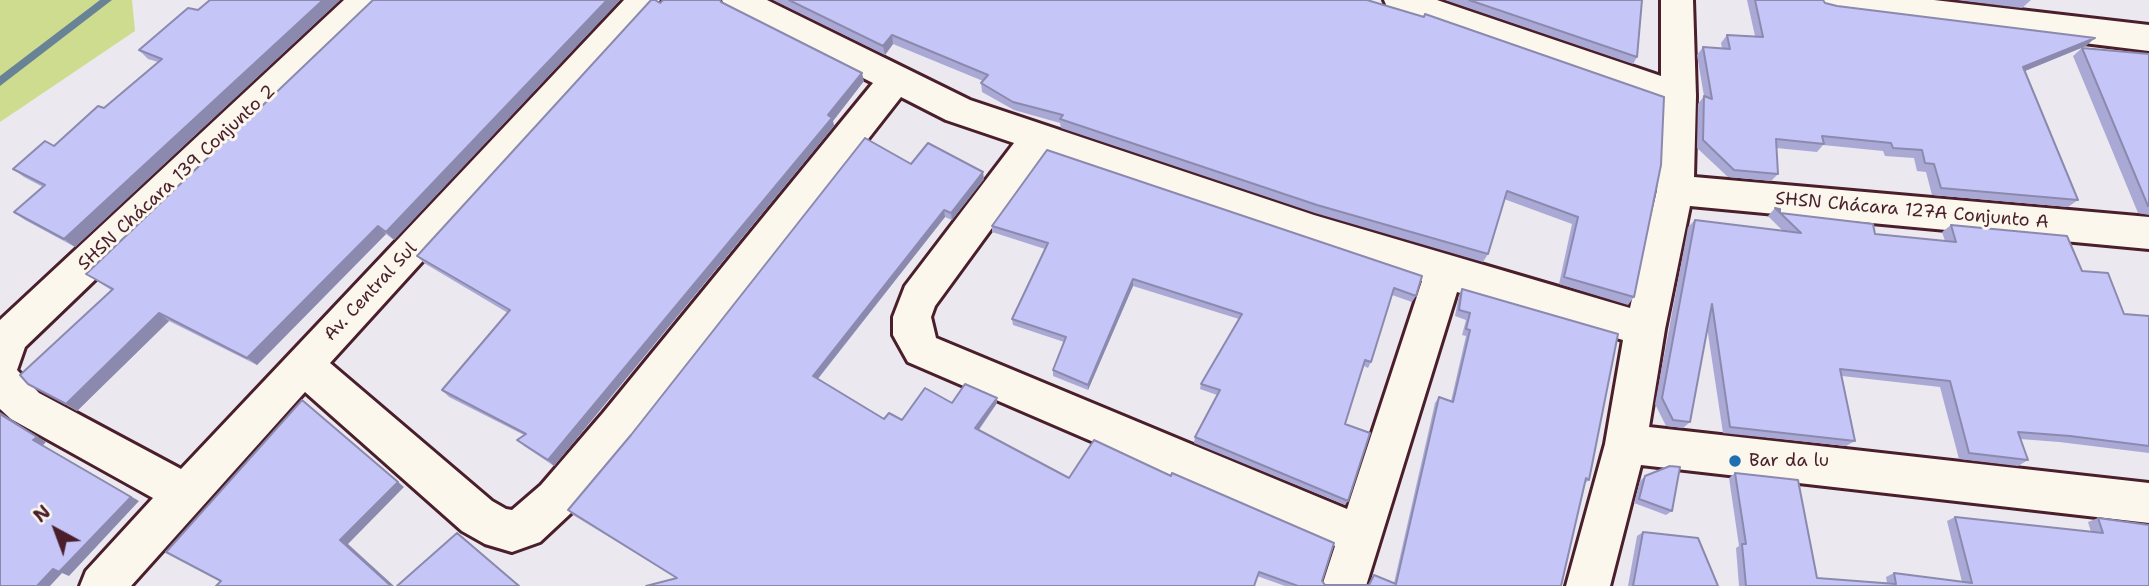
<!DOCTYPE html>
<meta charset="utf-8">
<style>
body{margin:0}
#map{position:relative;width:2149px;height:586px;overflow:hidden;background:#ebe8f0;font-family:"Shantell Sans",sans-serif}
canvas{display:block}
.north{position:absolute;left:21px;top:495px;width:70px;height:70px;-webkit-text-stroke:5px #fbf7ec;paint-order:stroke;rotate:319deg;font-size:19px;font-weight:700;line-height:28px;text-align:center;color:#4a1f2b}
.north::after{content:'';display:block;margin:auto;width:24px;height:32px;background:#4a1f2b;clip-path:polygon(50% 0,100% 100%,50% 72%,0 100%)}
</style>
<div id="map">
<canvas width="2149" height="586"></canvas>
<div class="north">N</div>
</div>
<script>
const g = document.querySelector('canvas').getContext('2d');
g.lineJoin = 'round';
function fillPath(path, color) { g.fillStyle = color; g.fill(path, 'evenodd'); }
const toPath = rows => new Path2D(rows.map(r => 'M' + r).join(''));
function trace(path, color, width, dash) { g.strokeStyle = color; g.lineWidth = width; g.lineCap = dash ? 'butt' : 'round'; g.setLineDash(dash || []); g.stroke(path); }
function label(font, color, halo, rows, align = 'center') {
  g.font = font + ' "Shantell Sans",sans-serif'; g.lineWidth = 6; g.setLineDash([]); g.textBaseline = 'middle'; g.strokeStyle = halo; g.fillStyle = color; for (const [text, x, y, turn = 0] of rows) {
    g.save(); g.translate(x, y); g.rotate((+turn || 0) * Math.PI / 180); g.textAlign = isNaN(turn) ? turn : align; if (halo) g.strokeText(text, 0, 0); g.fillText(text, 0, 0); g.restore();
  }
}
const green = toPath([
 [0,0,132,0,135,31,0,122]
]);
const stream = toPath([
 [100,0,112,0,0,86,0,76,100,0]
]);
const minor = toPath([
 [344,0,381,0,377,9,25,347,17,370,39,393,181,469,624,0,660,0,330,363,492,501,506,509,512,510,541,485,603,413,873,83,726,9,722,0,767,0,970,100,1314,215,1630,308,1657,190,1661,104,1388,9,1384,0,1437,0,1661,76,1661,0,1693,0,1696,96,1694,177,2149,217,2149,249,1690,206,1665,329,1649,427,2149,483,2149,523,1641,465,1610,586,1566,586,1605,444,1623,340,1457,292,1366,586,1322,586,1335,546,908,362,893,335,893,317,905,286,1014,143,946,120,901,97,633,439,571,513,540,542,512,552,485,544,462,531,305,392,131,586,80,586,86,571,153,498,11,419,0,409,0,320,344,0],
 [1046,154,1422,281,1347,509,936,338,931,317,935,306,1046,154],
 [1815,0,1934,0,2149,25,2149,51,1831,12,1819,9,1815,0]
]);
const wall = toPath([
 [210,0,340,0,75,247,25,220,14,212,43,187,24,177,13,169,54,146,104,108,158,62,148,59,139,50,198,10],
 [373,0,620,0,394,240,386,234,257,365,169,321,77,411,28,384,111,290,86,274],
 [773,0,1367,0,1664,97,1634,297,1628,305,1559,284,1572,224,1504,199,1488,254,1483,262,1315,213,1061,128,1060,123,1014,110,982,92,981,83,983,81,893,44,885,55],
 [1445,0,1642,0,1637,57,1633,64],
 [1747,0,1823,0,1825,3,1837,6,2086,46,2025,71,2078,200,2068,207,1932,195,1926,172,1917,171,1914,158,1885,156,1883,151,1823,145,1817,152,1776,148,1778,174,1771,181,1728,177,1697,148,1698,104,1704,96,1697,55,1703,47,1722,48,1721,43,1727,35,1755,36],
 [1957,0,2031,0,2022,8],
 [721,2,864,81,833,121,834,126,554,466,524,446,517,440,524,435,449,397,442,390,508,313,424,263,417,256,660,3],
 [2082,48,2149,54,2149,215,2138,213,2073,56],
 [1047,150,1416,296,1412,302,1392,295,1371,362,1368,368,1364,366,1345,424,1348,501,1345,505,1194,443,1195,437,1217,395,1200,389,1201,384,1239,319,1133,286,1088,390,1053,376,1053,370,1064,342,1013,325,1012,319,1045,249,992,232,992,226],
 [911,164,984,179,952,220,945,217,818,379,884,419,902,420,952,403,997,403,979,430,1069,478,1322,581,1325,585,1368,585,1374,575,1394,583,1435,403,1439,397,1451,401,1466,336,1462,335,1466,320,1455,316,1459,295,1462,289,1589,480,1584,484,1561,586,1285,586,1257,576,676,578,573,515,568,510],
 [1775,208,1780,213,1875,234,1945,241,1942,232,1951,225,2082,271,2124,314,2149,316,2149,453,2059,442,2020,439,2028,460,2018,466,1959,459,1940,387,1842,376,1855,441,1846,446,1723,433,1707,327,1690,422,1683,428,1666,426,1655,404,1688,227,1695,220,1783,231,1768,216],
 [1735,473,1817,578,1887,583,1886,577,1894,573,1962,582,1947,521,1955,517,2091,532,2088,522,2098,518,2149,586,1739,586,1736,548,1739,546,1729,478],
 [1645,476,1672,511,1666,515,1634,503,1640,481],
 [1643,532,1718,586,1628,586,1637,536]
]);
const shadedWall = toPath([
 [323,0,340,0,75,247,64,239],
 [607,0,620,0,394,240,386,232],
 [892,35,893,44,885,55,883,46],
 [2095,38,2086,46,2015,75,2023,67],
 [862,73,864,81,833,121,834,126,554,466,548,460],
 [983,172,984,179,952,220,951,213],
 [944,210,945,217,815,382,813,376],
 [378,226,386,234,257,365,247,358],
 [1133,279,1133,286,1088,390,1088,385],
 [159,313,169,321,77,411,66,404],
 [997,398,997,403,976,433,975,428],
 [302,400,404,487,348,544,394,586,391,586,340,540],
 [0,412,46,442,43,445,139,501,69,576,62,573,50,586,37,586],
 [457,533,464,538,520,586,519,586]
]);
const building = toPath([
 [210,0,323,0,64,239,14,212,45,185,13,169,45,141,54,146,98,106,104,108,162,59,139,50,188,8,198,10,210,0],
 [373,0,607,0,386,232,378,226,247,358,159,313,66,404,28,384,20,375,113,289,86,274,373,0],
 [651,0,655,0,660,3,663,0,720,0,721,2,862,73,828,115,832,118,548,460,517,440,526,434,442,390,510,310,417,256,651,0],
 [789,0,1367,0,1424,17,1425,14,1664,97,1661,165,1634,297,1564,277,1578,217,1507,191,1488,254,1317,205,1060,119,1063,115,1013,102,981,83,988,75,892,35,883,46,789,0],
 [1469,0,1642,0,1637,57,1469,0],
 [1755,0,1823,0,1825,3,1837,6,2095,38,2023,67,2078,200,1941,188,1934,164,1925,163,1922,150,1893,148,1891,143,1822,136,1824,144,1776,139,1778,174,1734,170,1703,140,1704,96,1712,99,1703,47,1730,49,1727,35,1763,37,1755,0],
 [2082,48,2149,54,2149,206,2148,206,2082,48],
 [865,138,911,164,928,143,983,172,951,213,944,210,813,376,884,419,889,413,902,420,925,388,952,403,965,384,997,398,975,428,1069,478,1094,440,1171,476,1172,473,1334,543,1322,581,1325,585,1369,585,1374,575,1396,584,1439,397,1453,402,1470,330,1466,329,1470,313,1459,310,1462,289,1618,334,1589,480,1586,478,1561,586,1298,586,1259,572,1254,586,646,586,677,578,568,510,631,435,865,138],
 [1047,150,1422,276,1416,296,1394,288,1371,362,1365,360,1345,424,1370,433,1348,501,1195,437,1220,390,1201,384,1242,314,1133,279,1088,385,1053,370,1066,337,1012,319,1048,243,992,226,1047,150],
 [1775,208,1780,209,1780,213,1873,224,1875,234,1956,242,1951,225,2067,236,2082,271,2108,273,2124,314,2149,316,2149,446,2070,436,2018,432,2028,460,1969,453,1950,381,1840,369,1855,441,1730,427,1712,304,1690,422,1673,420,1662,398,1695,220,1801,233,1775,208],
 [302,400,398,482,340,540,391,586,216,586,221,581,166,552,302,400],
 [0,414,37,437,33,440,131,497,59,572,53,569,37,586,0,586,0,414],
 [1670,466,1680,467,1672,511,1639,499,1645,476,1670,466],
 [1735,473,1798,480,1817,578,1896,584,1894,573,1972,583,1955,517,2103,533,2098,518,2149,525,2149,586,1746,586,1742,544,1746,544,1735,473],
 [1643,532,1698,538,1718,586,1633,586,1643,532],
 [457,533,519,586,397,586,457,533]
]);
const markers = [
 [1735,461,7,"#1f6fb2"]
];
const streetNames = [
 ["SHSN Chácara 139 Conjunto 2",177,178,-43],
 ["SHSN Chácara 127A Conjunto A",1912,211,5],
 ["Av. Central Sul",371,292,-47]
];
const poiNames = [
 ["Bar da lu",1749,461]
];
fillPath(green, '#cedc90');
fillPath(stream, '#698396');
trace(minor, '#4a1f2b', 6);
fillPath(minor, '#fbf7ec');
fillPath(wall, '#aaa9d5');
fillPath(shadedWall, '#8b8aae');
fillPath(building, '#c6c5f8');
trace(building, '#8b8aae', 2);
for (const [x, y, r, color] of markers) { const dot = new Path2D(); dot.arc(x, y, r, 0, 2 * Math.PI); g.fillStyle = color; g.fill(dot); trace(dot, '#fbf7ec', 2.5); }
label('18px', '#4a1f2b', '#fbf7ec', streetNames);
label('18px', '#4a1f2b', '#fbf7ec', poiNames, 'left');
</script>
